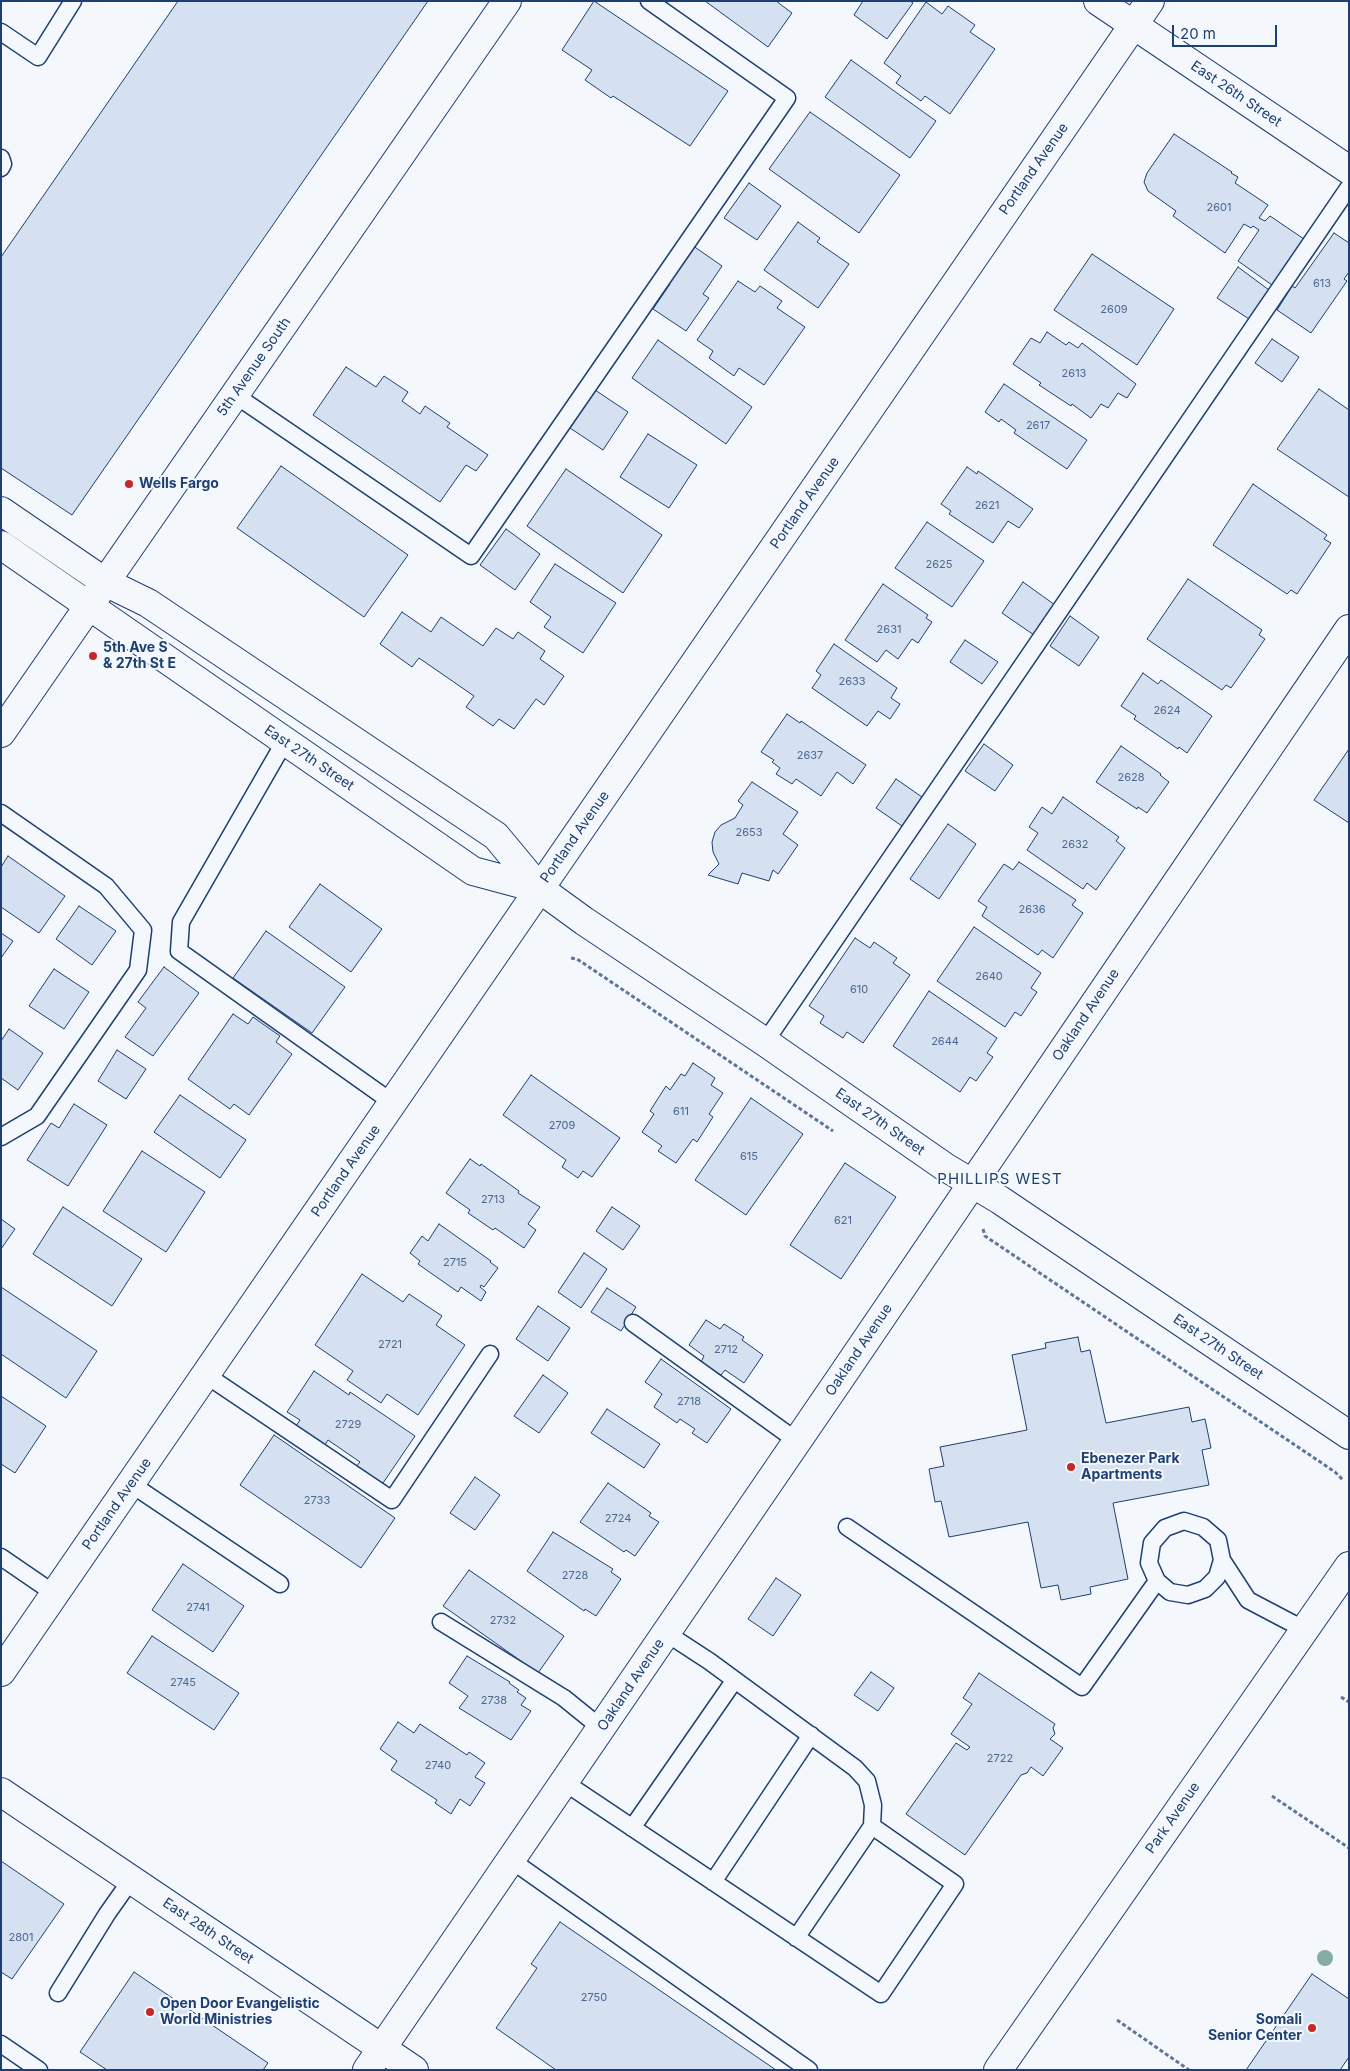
<!DOCTYPE html>
<style>
body{margin:0}
#map{position:relative;width:1350px;height:2071px;overflow:hidden;background:#f4f7fb;font-family:Inter,sans-serif}
canvas{display:block}
.frame{position:absolute;inset:0;border:2px solid #1d3f73;pointer-events:none}
.scale{position:absolute;left:1172px;top:25px;width:105px;height:22px;box-sizing:border-box;border:2px solid #1d3f73;border-top:0;padding-left:6px;font-size:15px;line-height:18px;white-space:nowrap;color:#1d3f73;-webkit-text-stroke:4px #f4f7fb;paint-order:stroke}
</style>
<div id="map">
<canvas width="1350" height="2071"></canvas>
<div class="frame"></div>
<div class="scale">20 m</div>
</div>
<script>
const g = document.querySelector('canvas').getContext('2d');
g.lineJoin = 'round';
function fillPath(path, color) { g.fillStyle = color; g.fill(path, 'evenodd'); }
const toPath = rows => new Path2D(rows.map(r => 'M' + r).join(''));
function trace(path, color, width, dash) { g.strokeStyle = color; g.lineWidth = width; g.lineCap = dash ? 'butt' : 'round'; g.setLineDash(dash || []); g.stroke(path); }
function label(font, color, halo, rows, align = 'center') {
  g.font = font + ' Inter,sans-serif'; g.lineWidth = 4; g.setLineDash([]); g.textBaseline = 'middle'; g.strokeStyle = halo; g.fillStyle = color; for (const [text, x, y, turn = 0] of rows) {
    g.save(); g.translate(x, y); g.rotate((+turn || 0) * Math.PI / 180); g.textAlign = isNaN(turn) ? turn : align; if (halo) g.strokeText(text, 0, 0); g.fillText(text, 0, 0); g.restore();
  }
}
const building = toPath([
 [178,1,428,1,72,515,1,468,1,257,178,1],
 [594,1,728,91,690,146,613,96,611,98,585,80,592,70,562,50,594,1],
 [705,1,776,1,792,13,768,47,705,1],
 [863,1,910,1,913,3,887,39,854,15,863,1],
 [926,2,942,14,948,6,975,25,970,32,995,49,950,114,925,96,921,101,896,83,901,76,884,63,926,2],
 [851,60,936,121,910,158,825,97,851,60],
 [810,112,900,175,859,233,769,169,810,112],
 [1174,134,1232,172,1231,173,1238,177,1235,183,1268,205,1259,218,1265,221,1270,216,1304,239,1272,285,1238,261,1259,230,1253,226,1251,228,1244,224,1225,253,1173,216,1176,211,1148,191,1144,182,1147,173,1174,134],
 [749,183,781,206,757,240,724,218,749,183],
 [798,222,820,238,817,242,849,264,818,308,764,270,798,222],
 [1334,233,1349,243,1349,272,1344,279,1347,281,1311,333,1277,310,1292,286,1295,288,1334,233],
 [689,243,722,266,703,294,709,298,686,331,653,309,670,284,664,279,689,243],
 [1092,254,1174,309,1137,365,1054,310,1092,254],
 [1238,267,1269,290,1249,319,1217,298,1238,267],
 [738,281,755,292,760,286,782,301,777,308,805,327,764,385,739,368,734,376,709,358,713,351,697,340,738,281],
 [1047,332,1066,345,1069,342,1078,348,1082,343,1136,384,1127,398,1118,393,1108,408,1101,404,1091,418,1072,404,1071,406,1039,385,1041,383,1013,364,1031,338,1040,343,1047,332],
 [1272,339,1299,357,1282,382,1255,363,1272,339],
 [658,340,752,407,726,444,632,378,658,340],
 [346,367,376,387,384,376,408,392,402,401,420,414,425,406,450,423,447,427,488,455,476,471,466,465,440,502,313,415,346,367],
 [1004,384,1087,440,1067,469,1014,433,1016,430,1001,419,999,422,985,412,1004,384],
 [1319,389,1349,410,1349,497,1277,449,1319,389],
 [595,390,628,412,603,450,570,428,595,390],
 [648,434,697,465,669,508,620,477,648,434],
 [281,466,408,555,364,617,237,528,281,466],
 [967,467,977,474,978,471,1033,509,1019,528,1008,521,993,543,949,514,951,511,941,504,967,467],
 [566,469,662,535,623,593,527,526,566,469],
 [1253,484,1327,535,1324,539,1331,543,1297,594,1291,590,1287,594,1213,545,1253,484],
 [927,522,984,561,952,607,895,568,927,522],
 [506,529,540,554,515,590,480,565,506,529],
 [555,564,616,603,583,653,544,627,551,617,530,602,555,564],
 [1188,579,1262,630,1259,635,1265,639,1231,688,1226,685,1222,690,1147,639,1188,579],
 [1023,582,1055,605,1034,635,1002,613,1023,582],
 [883,584,928,615,926,618,932,622,918,643,912,639,898,659,886,650,877,662,845,640,883,584],
 [402,612,431,632,441,617,483,646,496,628,513,639,518,632,545,651,540,659,564,676,544,705,536,699,514,729,499,719,493,726,466,707,474,696,419,658,412,667,380,644,402,612],
 [1070,616,1099,637,1079,666,1050,646,1070,616],
 [965,640,998,662,982,684,950,662,965,640],
 [834,644,897,688,891,698,900,704,890,719,878,711,867,726,812,688,821,675,816,671,834,644],
 [1143,673,1158,684,1161,680,1212,716,1187,753,1179,747,1178,749,1134,719,1136,716,1121,706,1143,673],
 [787,714,800,723,801,721,866,765,853,784,837,772,821,796,796,779,792,784,776,774,780,768,772,762,774,760,761,752,787,714],
 [984,744,1013,765,995,791,965,771,984,744],
 [1121,746,1161,774,1160,775,1169,782,1147,813,1138,807,1137,809,1096,782,1121,746],
 [1349,749,1349,823,1314,800,1349,749],
 [896,779,922,797,902,826,876,808,896,779],
 [752,782,798,812,783,834,798,845,778,874,773,870,769,881,742,873,738,884,708,875,719,864,713,852,712,842,715,832,721,825,735,818,743,805,738,801,752,782],
 [1063,797,1119,837,1116,841,1125,848,1096,890,1087,883,1083,889,1027,850,1038,833,1029,827,1042,807,1052,814,1063,797],
 [948,824,976,844,939,899,910,879,948,824],
 [8,856,65,896,39,933,1,907,1,867,8,856],
 [1019,862,1076,900,1072,905,1083,913,1053,958,1042,950,1038,955,982,916,987,907,978,901,1004,864,1013,870,1019,862],
 [320,884,382,929,351,972,289,927,320,884],
 [79,906,116,931,92,965,56,939,79,906],
 [974,927,1041,973,1031,988,1037,992,1021,1016,1015,1012,1005,1027,937,981,974,927],
 [266,931,345,987,312,1033,233,978,266,931],
 [1,933,13,941,1,958,1,933],
 [855,938,870,948,874,942,897,958,893,963,910,975,863,1043,847,1032,843,1038,820,1023,824,1016,809,1006,855,938],
 [164,967,199,993,153,1056,125,1037,146,1008,138,1002,164,967],
 [54,969,89,992,64,1029,29,1006,54,969],
 [929,991,997,1038,987,1053,993,1057,976,1081,970,1077,960,1092,893,1046,929,991],
 [233,1014,248,1024,253,1017,280,1036,276,1042,292,1054,249,1115,234,1104,230,1109,188,1079,233,1014],
 [9,1029,43,1053,18,1090,1,1078,1,1041,9,1029],
 [117,1050,146,1069,126,1099,98,1081,117,1050],
 [693,1063,715,1078,711,1085,723,1093,709,1114,713,1117,697,1142,693,1139,676,1163,658,1151,662,1146,642,1132,654,1114,650,1111,666,1086,670,1090,681,1074,685,1076,693,1063],
 [531,1075,620,1138,592,1177,583,1171,578,1178,562,1167,566,1160,503,1115,531,1075],
 [180,1095,246,1140,220,1178,154,1132,180,1095],
 [751,1098,803,1134,746,1215,695,1180,751,1098],
 [74,1104,107,1125,68,1186,27,1160,51,1123,59,1128,74,1104],
 [142,1151,205,1192,166,1252,103,1211,142,1151],
 [470,1159,480,1166,481,1164,519,1191,518,1193,540,1207,528,1224,536,1230,524,1248,495,1228,493,1230,468,1213,470,1210,446,1193,470,1159],
 [845,1163,896,1197,841,1279,790,1245,845,1163],
 [63,1207,142,1259,112,1306,33,1254,63,1207],
 [612,1207,640,1226,623,1250,596,1231,612,1207],
 [1,1219,15,1229,1,1249,1,1219],
 [439,1224,491,1261,490,1262,498,1268,484,1287,481,1285,480,1287,486,1292,481,1301,461,1287,458,1292,418,1264,420,1261,410,1253,422,1236,428,1241,439,1224],
 [584,1253,607,1269,581,1308,558,1292,584,1253],
 [362,1274,403,1302,409,1294,442,1316,436,1325,465,1345,418,1415,387,1394,381,1403,347,1380,353,1371,315,1345,362,1274],
 [1,1287,97,1351,66,1398,1,1354,1,1287],
 [607,1288,636,1307,621,1331,591,1312,607,1288],
 [538,1306,570,1328,548,1361,516,1339,538,1306],
 [706,1320,720,1329,724,1324,744,1337,742,1340,763,1355,744,1383,725,1370,721,1375,701,1362,704,1356,689,1345,706,1320],
 [1078,1337,1081,1352,1090,1350,1106,1423,1189,1407,1192,1422,1205,1419,1211,1448,1202,1450,1209,1485,1113,1503,1128,1579,1090,1587,1091,1594,1061,1600,1058,1585,1041,1588,1028,1522,949,1537,941,1501,935,1502,929,1469,944,1466,940,1447,1027,1430,1012,1355,1046,1348,1045,1343,1078,1337],
 [661,1359,731,1409,707,1443,692,1433,695,1429,680,1419,677,1423,654,1407,662,1394,645,1382,661,1359],
 [314,1371,349,1395,350,1392,415,1436,381,1486,355,1468,360,1462,328,1440,323,1448,294,1429,300,1420,287,1412,314,1371],
 [543,1375,568,1393,539,1433,514,1416,543,1375],
 [1,1396,46,1426,15,1473,1,1464,1,1396],
 [607,1409,660,1444,644,1468,591,1433,607,1409],
 [274,1435,395,1518,361,1568,240,1485,274,1435],
 [475,1477,500,1495,475,1530,450,1513,475,1477],
 [608,1483,651,1513,649,1516,659,1522,635,1556,626,1550,624,1552,580,1522,608,1483],
 [553,1532,613,1569,611,1572,621,1579,596,1616,585,1609,584,1611,527,1571,553,1532],
 [183,1564,244,1606,213,1652,152,1610,183,1564],
 [469,1570,564,1636,538,1673,443,1606,469,1570],
 [776,1578,801,1595,773,1636,748,1619,776,1578],
 [152,1636,239,1693,214,1730,127,1673,152,1636],
 [467,1656,510,1682,509,1683,519,1690,517,1692,526,1698,521,1705,531,1711,511,1740,459,1708,468,1696,449,1683,467,1656],
 [871,1672,894,1688,878,1711,854,1695,871,1672],
 [979,1673,1055,1724,1053,1728,1055,1734,1050,1739,1063,1748,1043,1776,1031,1767,1027,1773,1021,1775,965,1855,906,1814,956,1743,967,1750,970,1747,951,1734,972,1704,963,1698,979,1673],
 [398,1722,414,1733,420,1724,467,1755,469,1752,485,1763,475,1777,485,1783,470,1806,460,1799,451,1814,435,1803,437,1800,391,1770,397,1761,380,1749,398,1722],
 [1,1861,64,1904,12,1979,1,1972,1,1861],
 [560,1922,776,2070,556,2070,496,2028,537,1968,531,1964,560,1922],
 [134,1972,268,2063,263,2070,107,2070,80,2052,134,1972],
 [1312,1974,1349,1999,1349,2057,1340,2070,1246,2070,1312,1974]
]);
const path = toPath([
 [571,958,577,959,833,1131],
 [983,1229,985,1236,1335,1472,1343,1480],
 [1341,1697,1349,1702],
 [1272,1796,1349,1848],
 [1117,2020,1189,2070]
]);
const service = toPath([
 [1,32,38,57,73,1],
 [1,158,3,164,1,168],
 [235,395,471,556,787,98,649,1],
 [285,741,181,922,179,951,393,1103],
 [1,813,106,886,143,930,138,970,37,1116,1,1137],
 [765,1042,1349,187],
 [633,1323,797,1441],
 [206,1375,392,1500,490,1354],
 [131,1484,280,1584],
 [847,1527,1082,1687,1157,1581],
 [1,1557,55,1594],
 [1222,1560,1217,1577,1205,1589,1188,1595,1170,1592,1157,1581,1149,1563,1152,1543,1165,1528,1184,1521,1203,1527,1218,1540,1222,1560,1248,1600,1305,1630],
 [441,1622,564,1698,601,1728],
 [564,1782,881,1994,955,1884,872,1826,873,1805,867,1781,855,1768,709,1661,666,1633],
 [632,1828,734,1681],
 [511,1860,809,2070],
 [713,1882,811,1735],
 [796,1938,872,1826],
 [58,1993,107,1914,131,1880],
 [1,2044,39,2070]
]);
const minor = toPath([
 [1,511,105,582,148,603,496,836,540,889,584,921,765,1042,945,1167,1000,1200,1349,1435],
 [1,545,473,871,540,889],
 [1,733,507,1],
 [367,2070,839,1380,1349,629]
]);
const tertiary = toPath([
 [1098,1,1349,170],
 [1,1672,1150,1],
 [1,1792,414,2070],
 [998,2070,1349,1566]
]);
const trees = [
 [1325,1958]
];
const markers = [
 [129,484,5,"#c62828"],
 [93,656,5,"#c62828"],
 [1071,1467,5,"#c62828"],
 [150,2012,5,"#c62828"],
 [1312,2028,5,"#c62828"]
];
const numberNames = [
 ["2601",1219,208],
 ["613",1322,284],
 ["2609",1114,310],
 ["2613",1074,374],
 ["2617",1038,426],
 ["2621",987,506],
 ["2625",939,565],
 ["2631",889,630],
 ["2633",852,682],
 ["2624",1167,711],
 ["2637",810,756],
 ["2628",1131,778],
 ["2653",749,833],
 ["2632",1075,845],
 ["2636",1032,910],
 ["2640",989,977],
 ["610",859,990],
 ["2644",945,1042],
 ["611",681,1112],
 ["2709",562,1126],
 ["615",749,1157],
 ["2713",493,1200],
 ["621",843,1221],
 ["2715",455,1263],
 ["2721",390,1345],
 ["2712",726,1350],
 ["2718",689,1402],
 ["2729",348,1425],
 ["2733",317,1501],
 ["2724",618,1519],
 ["2728",575,1576],
 ["2741",198,1608],
 ["2732",503,1621],
 ["2745",183,1683],
 ["2738",494,1701],
 ["2722",1000,1759],
 ["2740",438,1766],
 ["2801",21,1938],
 ["2750",594,1998]
];
const streetNames = [
 ["East 26th Street",1236,94,34],
 ["Portland Avenue",1034,169,-55],
 ["5th Avenue South",254,367,-55],
 ["Portland Avenue",805,503,-55],
 ["East 27th Street",309,758,34],
 ["Portland Avenue",575,837,-55],
 ["Oakland Avenue",1086,1015,-56],
 ["East 27th Street",880,1122,35],
 ["Portland Avenue",346,1171,-55],
 ["East 27th Street",1218,1347,34],
 ["Oakland Avenue",859,1350,-56],
 ["Portland Avenue",117,1504,-55],
 ["Oakland Avenue",631,1685,-56],
 ["Park Avenue",1173,1818,-55],
 ["East 28th Street",208,1931,34]
];
const poiNames = [
 ["Wells Fargo",139,484],
 ["5th Ave S",103,648],
 ["& 27th St E",103,664],
 ["Ebenezer Park",1081,1459],
 ["Apartments",1081,1475],
 ["Open Door Evangelistic",160,2004],
 ["World Ministries",160,2020],
 ["Somali",1302,2020,"right"],
 ["Senior Center",1302,2036,"right"]
];
const neighbourhoodNames = [
 ["PHILLIPS WEST",1000,1179]
];
fillPath(building, '#d5e0f0');
trace(building, '#1d3f73', 1);
trace(service, '#1d3f73', 19);
trace(minor, '#1d3f73', 30);
trace(tertiary, '#1d3f73', 30);
trace(path, '#5e769c', 3, [4, 2.5]);
trace(service, '#f4f7fb', 16);
trace(minor, '#f4f7fb', 28);
trace(tertiary, '#f4f7fb', 28);
g.fillStyle = '#86aba6';
for (const [x, y] of trees) { g.beginPath(); g.arc(x, y, 8, 0, 2 * Math.PI); g.fill(); }
for (const [x, y, r, color] of markers) { const dot = new Path2D(); dot.arc(x, y, r, 0, 2 * Math.PI); g.fillStyle = color; g.fill(dot); trace(dot, '#f4f7fb', 2); }
label('11px', '#4b6792', null, numberNames);
label('14px', '#1d3f73', '#f4f7fb', streetNames);
label('bold 14px', '#1d3f73', '#f4f7fb', poiNames, 'left');
g.letterSpacing = '1px';
label('15px', '#1d3f73', '#f4f7fb', neighbourhoodNames);
g.letterSpacing = '0px';
</script>
